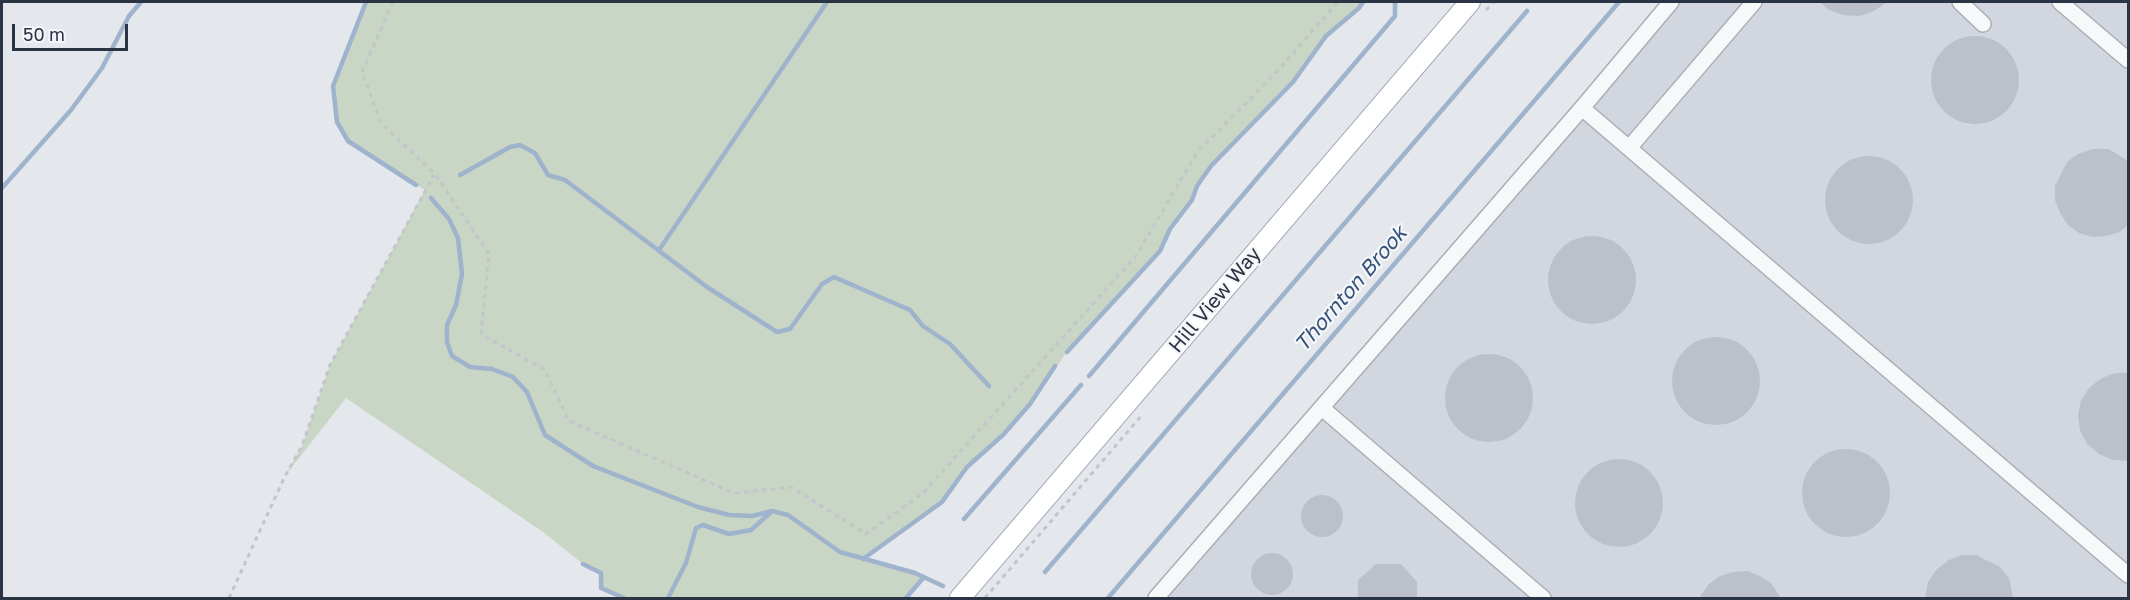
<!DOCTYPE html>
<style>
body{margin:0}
#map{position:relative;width:2130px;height:600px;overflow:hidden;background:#e4e7ec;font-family:"Golos Text",sans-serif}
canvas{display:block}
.frame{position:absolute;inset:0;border:3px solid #2b3445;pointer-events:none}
.scale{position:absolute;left:12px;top:24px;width:116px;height:27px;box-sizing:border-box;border:3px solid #2b3445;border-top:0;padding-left:8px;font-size:18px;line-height:21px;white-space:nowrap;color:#2b3445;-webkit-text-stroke:4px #f4f6f9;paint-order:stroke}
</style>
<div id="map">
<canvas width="2130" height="600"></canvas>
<div class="frame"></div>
<div class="scale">50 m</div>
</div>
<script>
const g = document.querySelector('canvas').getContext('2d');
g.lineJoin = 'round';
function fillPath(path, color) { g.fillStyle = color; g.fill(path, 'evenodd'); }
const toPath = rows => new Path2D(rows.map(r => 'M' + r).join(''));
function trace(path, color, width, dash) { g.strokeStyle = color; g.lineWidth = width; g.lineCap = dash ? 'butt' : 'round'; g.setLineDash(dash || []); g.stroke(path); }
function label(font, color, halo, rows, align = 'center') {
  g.font = font + ' "Golos Text",sans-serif'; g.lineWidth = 4.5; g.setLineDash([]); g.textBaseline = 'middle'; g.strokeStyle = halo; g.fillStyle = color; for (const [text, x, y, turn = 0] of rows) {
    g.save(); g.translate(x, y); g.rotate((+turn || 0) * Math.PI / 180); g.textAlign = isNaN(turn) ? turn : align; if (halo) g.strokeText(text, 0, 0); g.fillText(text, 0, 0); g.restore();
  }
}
const built = toPath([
 [1662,2,2128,2,2128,598,1147,598]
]);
const green = toPath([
 [366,2,1363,2,1359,8,1326,36,1293,82,1211,166,1197,186,1192,200,1170,229,1160,251,1067,352,1030,404,1003,435,967,467,942,502,864,559,924,577,906,598,624,598,601,588,601,573,583,564,543,532,346,398,285,476,302,446,330,365,425,190,348,141,337,122,333,86]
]);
const stream = toPath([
 [366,2,333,86,337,122,348,141,416,185],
 [460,175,510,147,520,145,535,153,548,175,565,180,707,287,777,332,790,329,822,284,834,277,910,310,923,326,950,344,989,386],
 [2,188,71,110,102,68,129,16,141,2],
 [431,198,449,219,458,238,462,274,456,305,447,325,447,342,452,356,470,367,492,369,513,377,527,392,545,435,593,466,698,507,729,515,752,516,772,511,788,515,840,552,915,573,943,586],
 [659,250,827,2],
 [1067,352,1160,251,1170,229,1192,200,1197,186,1211,166,1293,82,1326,36,1359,8,1363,2],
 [1089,376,1395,16,1395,2],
 [964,519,1081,385],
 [863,559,942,502,967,467,1003,435,1030,404,1055,366],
 [583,564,601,573,601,588,624,598],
 [1045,572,1527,11],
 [668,598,686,563,696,528,703,525,729,534,751,530,770,513],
 [906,598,924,577],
 [1108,598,1619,2]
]);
const building = toPath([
 [1820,2,1887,2,1874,11,1859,16,1843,15,1829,10],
 '1931 80a44 44 0 1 1 88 0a44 44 0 1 1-88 0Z',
 [2093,149,2109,149,2128,161,2128,225,2120,232,2106,236,2093,237,2079,233,2068,225,2060,213,2055,200,2055,186,2067,162,2078,154],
 '1825 200a44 44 0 1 1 88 0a44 44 0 1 1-88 0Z',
 '1548 280a44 44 0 1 1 88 0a44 44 0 1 1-88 0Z',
 '1672 381a44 44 0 1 1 88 0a44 44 0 1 1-88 0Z',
 '1445 398a44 44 0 1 1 88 0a44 44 0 1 1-88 0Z',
 [2115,373,2128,373,2128,461,2113,460,2099,454,2087,444,2080,430,2078,415,2081,400,2090,387,2102,378],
 '1802 493a44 44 0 1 1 88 0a44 44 0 1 1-88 0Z',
 '1575 503a44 44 0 1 1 88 0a44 44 0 1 1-88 0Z',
 '1301 516a21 21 0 1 1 42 0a21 21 0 1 1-42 0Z',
 '1251 574a21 21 0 1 1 42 0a21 21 0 1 1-42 0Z',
 [1962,555,1976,555,2000,567,2009,578,2013,598,1925,598,1928,582,1937,569,1949,560],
 [1376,564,1401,564,1417,582,1417,598,1358,598,1358,580],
 [1747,571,1760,576,1771,583,1781,598,1699,598,1708,585,1720,576,1733,572]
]);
const path = toPath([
 [393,2,362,72,381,123,435,174,489,254,481,334,545,370,569,421,734,493,791,487,866,534,922,494,1136,256,1198,151,1273,76,1338,2],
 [1486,10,1494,2],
 [229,598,285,476,302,446,330,365,434,175],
 [985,598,1142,415]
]);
const minor = toPath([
 [1960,2,1983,24],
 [2060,2,2128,60],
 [1582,108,2128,575],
 [1629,148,1754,2],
 [1322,408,1543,598],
 [1156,598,1582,108,1671,2]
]);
const major = toPath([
 [960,598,1470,2]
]);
const streetNames = [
 ["Hill View Way",1215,300,-50]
];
const waterNames = [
 ["Thornton Brook",1351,289,-49]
];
fillPath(built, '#d2d6de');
fillPath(green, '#c9d6c5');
trace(stream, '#9fb4cc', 4.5);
fillPath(building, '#bbc0ca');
trace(minor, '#a9aeb7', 18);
trace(major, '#a3abb8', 22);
trace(path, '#c2c5cb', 3, [4.5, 4.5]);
trace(minor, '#f7f8fa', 15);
trace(major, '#fff', 20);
label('20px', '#2b3445', '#f4f6f9', streetNames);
label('italic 21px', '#34527a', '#f4f6f9', waterNames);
</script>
